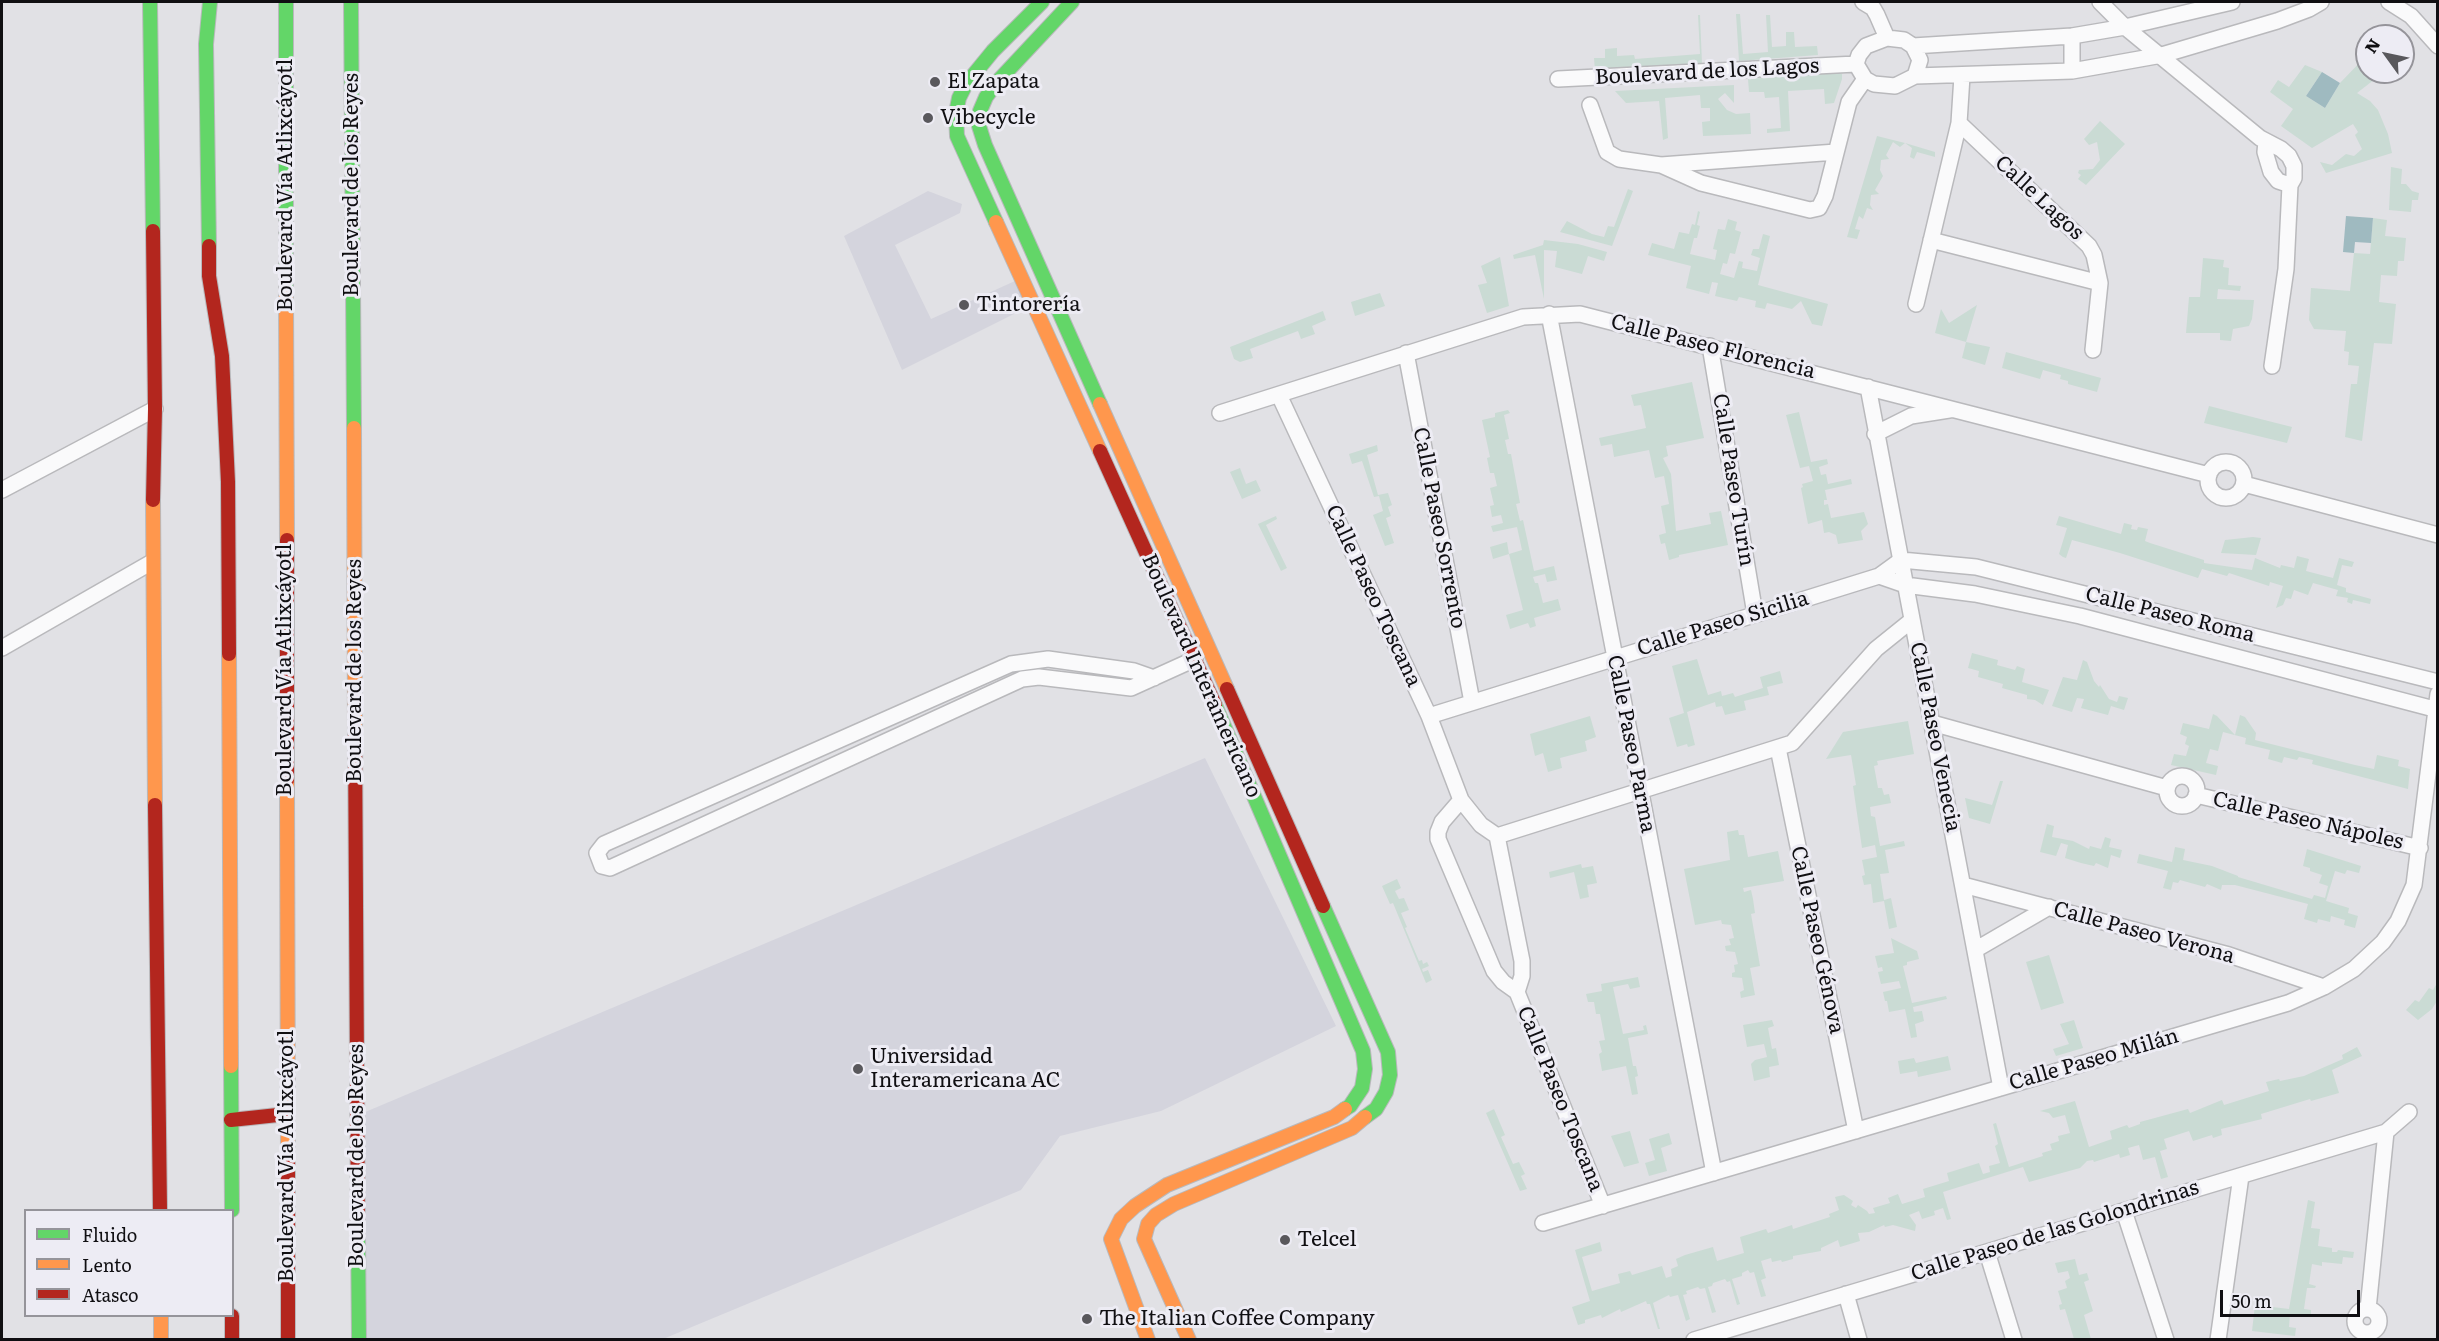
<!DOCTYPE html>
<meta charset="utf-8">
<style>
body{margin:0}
#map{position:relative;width:2439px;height:1341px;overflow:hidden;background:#e1e1e5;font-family:Literata,serif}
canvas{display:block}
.frame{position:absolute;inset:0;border:3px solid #100f12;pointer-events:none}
.legend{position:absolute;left:24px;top:1209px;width:210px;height:108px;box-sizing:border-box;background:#edecf4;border:2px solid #95949a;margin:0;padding:8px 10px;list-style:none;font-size:18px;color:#100f12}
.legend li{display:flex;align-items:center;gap:12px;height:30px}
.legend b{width:30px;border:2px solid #95949a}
.north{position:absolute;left:2355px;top:24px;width:60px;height:60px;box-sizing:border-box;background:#edecf4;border:2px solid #95949a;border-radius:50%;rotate:303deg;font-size:16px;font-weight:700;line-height:24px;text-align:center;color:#100f12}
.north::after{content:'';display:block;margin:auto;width:21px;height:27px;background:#59585c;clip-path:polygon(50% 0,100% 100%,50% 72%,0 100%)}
.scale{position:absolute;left:2220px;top:1290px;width:140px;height:27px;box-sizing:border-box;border:3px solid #100f12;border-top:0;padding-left:8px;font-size:18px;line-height:21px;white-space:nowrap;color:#100f12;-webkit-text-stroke:4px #edecf4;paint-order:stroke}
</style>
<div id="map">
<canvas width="2439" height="1341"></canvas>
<div class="frame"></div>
<ul class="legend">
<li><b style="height:8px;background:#63d668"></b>Fluido</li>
<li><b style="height:8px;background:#ff974d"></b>Lento</li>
<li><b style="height:8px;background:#b3261e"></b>Atasco</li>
</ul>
<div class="north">N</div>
<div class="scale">50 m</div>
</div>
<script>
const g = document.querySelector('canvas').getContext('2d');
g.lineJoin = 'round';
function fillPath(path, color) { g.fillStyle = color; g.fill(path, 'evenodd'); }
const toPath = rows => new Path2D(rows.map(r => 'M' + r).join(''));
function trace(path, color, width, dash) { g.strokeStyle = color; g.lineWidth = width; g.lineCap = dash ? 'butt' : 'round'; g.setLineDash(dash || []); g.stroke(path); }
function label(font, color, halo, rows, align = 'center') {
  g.font = font + ' Literata,serif'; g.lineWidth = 6; g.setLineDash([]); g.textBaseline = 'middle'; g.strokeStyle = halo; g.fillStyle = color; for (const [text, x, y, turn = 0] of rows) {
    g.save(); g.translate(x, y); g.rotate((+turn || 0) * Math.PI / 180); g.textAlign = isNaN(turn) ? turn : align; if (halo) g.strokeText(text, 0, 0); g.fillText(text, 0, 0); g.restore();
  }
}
const built = toPath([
 [928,191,962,204,960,213,895,245,931,319,1015,281,1028,307,902,370,844,236],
 [1205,758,1336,1026,1161,1111,1060,1136,1021,1190,663,1339,356,1339,351,1118]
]);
const green = toPath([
 [1736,14,1740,14,1743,54,1768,52,1766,15,1770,15,1772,47,1786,46,1786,32,1794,32,1795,47,1817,46,1818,55,1739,61],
 [1698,15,1700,15,1702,64,1595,71,1594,58,1605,58,1605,49,1617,48,1617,56,1634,55,1635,59,1700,54],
 [2367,55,2367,72,2384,72,2357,93,2370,101,2378,110,2388,134,2392,153,2326,173,2320,162,2332,165,2346,154,2354,156,2362,149,2355,135,2358,132,2353,124,2312,148,2281,126,2293,109,2270,92,2278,80,2289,87,2305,65,2322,72,2306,96,2325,108,2340,83],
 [1835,72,1842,74,1842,79,1834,103,1825,104,1824,89,1788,91,1790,131,1767,133,1767,129,1781,128,1779,97,1765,98,1764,92,1749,92,1748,79],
 [1734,85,1734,103,1725,93,1718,99,1727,110,1736,114,1750,113,1751,134,1703,136,1702,122,1710,121,1710,108,1701,108,1700,95,1665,98,1668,138,1663,140,1659,101,1626,103,1615,91],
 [2100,121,2125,144,2086,185,2078,179,2081,175,2078,173,2079,170,2093,169,2100,160,2097,142,2089,145,2084,139],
 [1877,136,1905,143,1935,152,1935,157,1917,152,1914,159,1910,157,1912,148,1905,143,1900,147,1893,142,1886,155,1889,159,1881,160,1880,170,1883,176,1875,190,1879,194,1871,195,1870,205,1873,210,1867,208,1863,219,1859,216,1855,229,1860,230,1857,239,1847,237],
 [2391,167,2402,169,2401,184,2406,184,2412,191,2419,193,2418,200,2412,200,2411,212,2389,210],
 [1628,189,1633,191,1612,246,1560,232,1567,221,1592,234,1604,237,1608,226,1614,227],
 [1698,211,1700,212,1697,225,1700,226,1697,238,1694,238,1690,254,1715,260,1717,250,1713,249,1718,229,1725,230,1728,219,1737,222,1735,230,1741,232,1735,254,1730,253,1727,264,1723,263,1720,274,1734,278,1739,261,1743,262,1742,268,1757,271,1760,258,1751,255,1753,249,1759,249,1763,234,1770,236,1758,285,1828,304,1822,326,1812,324,1801,301,1792,309,1767,303,1765,309,1755,307,1756,301,1739,297,1737,301,1715,296,1718,283,1712,282,1709,294,1686,288,1691,266,1648,255,1652,243,1674,249,1679,232,1689,234,1692,224,1695,225],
 [2373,218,2387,220,2385,236,2406,238,2404,261,2398,261,2397,276,2381,275,2379,302,2396,304,2392,344,2374,343,2362,441,2345,437,2351,384,2357,384,2359,366,2348,365,2349,352,2344,351,2346,331,2314,329,2309,320,2311,288,2350,291,2354,253,2370,254],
 [1544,240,1578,244,1607,252,1604,261,1588,256,1582,274,1555,267,1557,251,1544,250,1544,299,1535,255,1514,259,1513,255,1543,245],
 [1500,257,1509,306,1487,313,1478,285,1487,283,1481,266],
 [2203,258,2224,260,2223,267,2229,268,2228,285,2241,286,2240,291,2218,289,2217,299,2254,300,2252,319,2249,326,2233,329,2231,341,2220,340,2220,333,2186,333,2189,297,2200,297],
 [1380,293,1385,306,1355,316,1351,302],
 [1977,305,1966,342,1990,347,1985,365,1962,358,1966,342,1935,333,1941,309,1949,323],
 [1323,311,1326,320,1312,326,1315,334,1301,339,1298,331,1250,349,1253,358,1240,362,1234,359,1230,347],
 [2006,352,2101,378,2097,392,2068,384,2068,381,2060,379,2061,375,2043,370,2040,379,2002,368],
 [1692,382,1704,438,1666,446,1668,456,1663,458,1671,474,1676,531,1711,524,1709,513,1721,511,1728,545,1679,555,1679,557,1669,560,1665,543,1661,544,1659,535,1666,533,1661,506,1669,504,1664,476,1655,478,1649,450,1614,457,1612,444,1601,446,1599,438,1646,428,1641,405,1634,406,1631,395],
 [2209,406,2292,427,2287,443,2204,423],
 [1508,410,1510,413,1504,415,1509,439,1505,440,1508,454,1511,454,1520,503,1516,504,1520,521,1523,520,1534,571,1554,566,1557,580,1547,582,1545,574,1533,577,1535,583,1538,583,1543,603,1558,599,1561,610,1534,618,1536,626,1530,628,1528,623,1510,629,1506,615,1523,610,1509,554,1493,559,1490,547,1507,542,1509,554,1522,550,1517,527,1493,532,1491,526,1503,523,1501,515,1492,517,1490,506,1494,505,1490,488,1497,486,1494,473,1490,473,1487,458,1490,457,1482,420,1495,417,1495,413],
 [1799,412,1811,462,1827,459,1828,464,1819,467,1821,475,1826,474,1828,484,1851,479,1852,484,1825,490,1827,500,1824,500,1824,505,1828,504,1831,518,1864,512,1868,524,1861,531,1863,540,1838,544,1836,535,1829,532,1824,533,1822,520,1808,524,1801,488,1803,487,1802,484,1813,481,1809,466,1800,468,1786,415],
 [1377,445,1378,451,1367,455,1378,495,1388,493,1392,505,1388,507,1391,516,1386,518,1394,543,1385,546,1373,515,1383,511,1379,496,1374,497,1362,461,1352,464,1349,454],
 [1240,468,1246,484,1256,480,1261,491,1242,499,1230,472],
 [1276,516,1277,519,1266,525,1287,568,1281,571,1258,524],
 [2059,516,2121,534,2124,523,2132,525,2131,529,2137,530,2138,527,2148,529,2145,541,2150,543,2204,560,2204,563,2252,570,2255,558,2280,568,2281,565,2294,568,2297,556,2309,559,2306,571,2333,578,2339,558,2354,562,2352,567,2342,565,2337,585,2346,588,2346,592,2371,599,2370,604,2353,600,2352,604,2347,602,2348,598,2336,596,2338,590,2313,583,2308,595,2294,590,2291,599,2286,598,2283,605,2276,608,2283,586,2270,582,2269,586,2229,573,2227,576,2202,569,2198,578,2120,553,2072,540,2066,558,2063,557,2059,554,2067,528,2056,525],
 [2253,537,2261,538,2256,555,2221,553,2225,540],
 [1972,653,1998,660,1997,665,2015,670,2017,666,2025,669,2022,682,2049,690,2043,705,2035,700,2027,699,2027,695,2002,688,2003,684,1978,677,1979,671,1968,668],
 [1697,659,1708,695,1721,691,1722,696,1733,693,1735,697,1763,688,1760,677,1780,671,1783,683,1767,687,1769,695,1744,701,1746,710,1725,715,1722,706,1716,707,1715,702,1687,712,1695,745,1688,747,1687,744,1677,747,1669,718,1684,713,1672,666],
 [2083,660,2087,662,2094,681,2099,687,2100,685,2109,699,2117,702,2119,696,2128,698,2124,710,2111,706,2108,715,2081,708,2084,699,2077,698,2072,712,2052,706,2063,677,2077,680],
 [2213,714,2217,716,2235,735,2240,715,2245,717,2256,733,2255,740,2355,765,2374,769,2377,755,2399,760,2398,766,2410,769,2408,789,2312,764,2313,760,2299,757,2297,760,2284,757,2282,763,2268,759,2270,750,2245,744,2246,738,2223,732,2218,751,2210,749,2206,763,2218,766,2216,775,2171,765,2174,754,2186,756,2189,746,2185,744,2187,737,2180,734,2183,723,2209,729],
 [1590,716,1596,737,1585,741,1587,751,1560,758,1562,768,1548,772,1543,753,1535,756,1530,734],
 [1908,721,1914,754,1877,761,1878,765,1874,766,1878,788,1882,788,1884,795,1889,794,1891,803,1870,807,1871,816,1875,817,1880,846,1904,841,1905,846,1885,850,1889,873,1880,874,1884,900,1891,898,1897,927,1889,929,1884,901,1873,903,1871,884,1864,885,1862,876,1865,875,1862,860,1877,857,1875,845,1862,848,1853,786,1856,785,1851,755,1826,759,1843,732],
 [2000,781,2003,781,1990,824,1969,818,1965,798,1992,805],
 [2047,824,2054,826,2052,837,2073,841,2089,849,2090,846,2101,849,2105,837,2111,839,2109,847,2122,850,2120,858,2111,855,2108,868,2096,863,2094,866,2081,863,2065,858,2068,845,2061,843,2056,856,2040,852],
 [1738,830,1739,835,1744,835,1748,857,1778,851,1784,881,1743,888,1744,892,1751,890,1753,899,1755,913,1751,914,1760,966,1750,968,1755,995,1741,998,1740,992,1744,990,1742,978,1732,977,1732,973,1735,972,1734,965,1738,964,1735,952,1726,951,1725,946,1731,945,1729,939,1734,938,1731,925,1722,924,1721,920,1695,925,1684,869,1730,860,1727,832],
 [2175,847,2185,849,2183,860,2212,866,2238,876,2238,877,2312,899,2314,895,2325,898,2328,886,2319,883,2322,875,2310,871,2310,868,2303,866,2307,849,2361,866,2359,873,2347,870,2345,874,2335,871,2326,901,2349,908,2348,913,2358,916,2355,928,2344,925,2345,920,2331,916,2330,922,2318,919,2317,923,2304,919,2308,904,2235,885,2222,885,2221,890,2207,884,2205,887,2180,880,2178,883,2173,882,2171,890,2163,888,2168,871,2137,863,2139,854,2172,862],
 [1581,864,1582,868,1593,866,1597,883,1587,885,1589,897,1580,899,1574,872,1550,878,1549,872],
 [1397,879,1401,888,1395,891,1399,899,1404,898,1409,910,1401,913,1407,927,1405,928,1419,961,1422,960,1423,964,1427,962,1429,966,1422,969,1423,972,1428,970,1432,980,1426,983,1393,903,1390,904,1382,886],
 [1891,938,1917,951,1919,959,1907,962,1907,965,1903,966,1912,1003,1946,996,1947,999,1913,1007,1914,1012,1922,1011,1924,1021,1915,1024,1917,1037,1911,1038,1905,1009,1889,1012,1887,1001,1885,1001,1883,992,1901,988,1899,981,1881,984,1878,972,1883,971,1882,967,1878,968,1875,956,1894,953],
 [2049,955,2064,1003,2041,1010,2026,962],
 [1638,977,1640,987,1630,989,1628,984,1613,987,1623,1034,1644,1030,1643,1026,1646,1025,1648,1034,1628,1038,1633,1066,1636,1066,1638,1076,1635,1077,1638,1094,1632,1095,1626,1066,1602,1071,1599,1054,1602,1052,1599,1041,1605,1040,1600,1014,1596,1014,1594,1002,1588,1002,1586,994,1602,991,1601,984],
 [2437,983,2437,1001,2432,1009,2418,1020,2406,1010,2415,1000,2419,1002,2429,988,2433,990],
 [1772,1020,1774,1026,1768,1028,1772,1049,1776,1048,1779,1065,1769,1067,1770,1077,1754,1081,1751,1064,1755,1060,1767,1057,1764,1044,1747,1047,1743,1025],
 [2074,1020,2083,1048,2056,1056,2053,1049,2069,1044,2060,1024],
 [2357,1047,2362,1056,2332,1070,2339,1093,2311,1101,2310,1099,2261,1114,2262,1119,2221,1129,2222,1135,2213,1138,2212,1135,2193,1141,2189,1131,2164,1139,2167,1149,2160,1151,2168,1177,2161,1179,2155,1157,2143,1160,2139,1145,2128,1148,2130,1155,2120,1158,2119,1154,2094,1162,2093,1160,2087,1161,2080,1168,2029,1182,2023,1167,1943,1192,1951,1219,1947,1220,1943,1208,1934,1211,1935,1215,1922,1219,1919,1211,1909,1215,1916,1225,1915,1231,1893,1225,1885,1227,1884,1225,1869,1232,1858,1233,1860,1241,1840,1247,1838,1240,1821,1248,1821,1251,1793,1256,1793,1259,1782,1262,1781,1260,1772,1262,1771,1258,1761,1261,1766,1278,1761,1280,1766,1296,1761,1297,1754,1272,1750,1273,1748,1270,1742,1273,1742,1276,1732,1279,1740,1304,1737,1305,1730,1281,1727,1282,1725,1279,1713,1283,1712,1286,1708,1287,1716,1312,1712,1313,1705,1288,1700,1289,1698,1287,1686,1291,1687,1294,1683,1295,1690,1319,1686,1321,1678,1295,1670,1297,1669,1295,1653,1303,1660,1329,1658,1329,1650,1304,1647,1304,1646,1301,1621,1312,1620,1309,1602,1318,1601,1315,1585,1320,1585,1323,1578,1325,1572,1307,1590,1301,1575,1250,1600,1242,1602,1251,1582,1257,1592,1291,1620,1283,1618,1274,1630,1271,1632,1275,1662,1266,1666,1278,1672,1276,1671,1269,1678,1266,1676,1259,1685,1255,1713,1247,1717,1261,1744,1253,1740,1237,1766,1229,1768,1233,1792,1225,1793,1229,1830,1217,1829,1214,1839,1210,1835,1197,1839,1196,1844,1195,1853,1201,1851,1205,1856,1208,1858,1205,1867,1211,1869,1214,1875,1213,1873,1208,1890,1203,1888,1198,1898,1194,1902,1204,1925,1197,1923,1189,1949,1181,1947,1173,1979,1163,1983,1174,1990,1172,1989,1166,2000,1163,1995,1146,1998,1144,1993,1124,1996,1123,2009,1167,2043,1156,2042,1153,2052,1150,2050,1144,2059,1141,2058,1136,2070,1133,2065,1115,2053,1118,2049,1113,2040,1111,2075,1101,2089,1147,2112,1139,2110,1131,2127,1125,2129,1128,2140,1124,2140,1122,2188,1109,2190,1113,2222,1100,2224,1105,2269,1091,2266,1082,2279,1079,2280,1081,2304,1076,2343,1059,2342,1055],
 [1948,1056,1951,1070,1918,1077,1917,1071,1900,1074,1898,1061,1914,1058,1916,1063],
 [1494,1109,1505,1135,1501,1137,1513,1164,1519,1162,1525,1174,1521,1176,1527,1189,1520,1191,1486,1113],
 [1630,1131,1639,1163,1624,1167,1611,1136],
 [1669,1133,1672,1144,1661,1148,1667,1171,1649,1176,1645,1163,1655,1160,1649,1139],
 [2308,1200,2315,1202,2311,1228,2320,1229,2318,1246,2332,1248,2332,1252,2337,1252,2338,1250,2354,1252,2353,1258,2343,1257,2342,1264,2322,1262,2322,1266,2312,1264,2309,1284,2316,1286,2315,1288,2307,1288,2304,1309,2311,1310,2311,1315,2290,1314,2289,1327,2296,1328,2295,1336,2252,1331,2255,1305,2289,1309],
 [2075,1259,2079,1275,2087,1273,2089,1280,2084,1282,2093,1311,2084,1315,2091,1339,2074,1339,2065,1309,2060,1310,2059,1305,2062,1304,2058,1291,2067,1288,2065,1281,2070,1278,2068,1271,2058,1273,2055,1263]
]);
const water = toPath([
 [2322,72,2340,83,2325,108,2306,96],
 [2346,216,2373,218,2371,243,2355,242,2354,253,2343,252]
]);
const street = toPath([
 [1863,2,1873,8,1877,15,1887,38],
 [2100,2,2125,27,2260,138,2281,149,2289,156,2294,166,2294,178,2290,185,2286,269,2272,366],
 [2389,2,2411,16,2438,46],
 [1887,38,1904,40,1913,46,1920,60,1915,76,1895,86,1874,84,1865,79,1856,64,1859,55,1866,46,1887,38],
 [1913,46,2072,36,2125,27,2232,2],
 [2072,71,2072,36],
 [1915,76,2072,71,2162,55,2277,21,2309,9,2321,2],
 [1558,79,1856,64],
 [1590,105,1607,152,1619,159,1661,165,1836,152],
 [1959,123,2089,246,2094,255,2100,283,2093,350],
 [2266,142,2265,152,2271,172,2278,181,2290,185],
 [1661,165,1701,183,1810,210,1819,208,1825,196,1849,102,1865,79],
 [1931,240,2100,283],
 [1916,304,1959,123,1962,76],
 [1549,314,1714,1173],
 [1710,346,1755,614],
 [1406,353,1472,702],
 [1868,387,2001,1088],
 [1279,395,1429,716,1461,800,1481,825,1497,836,1522,961,1522,976,1517,992],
 [1220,413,1523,317,1580,314,2209,475],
 [1875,434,1911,416,1949,410],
 '2208 480a18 18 0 1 1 36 0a18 18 0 1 1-36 0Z',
 [2244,484,2438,535],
 [2,490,155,409],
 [1879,576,1905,585,1975,594,2080,616,2438,710],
 [2,648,152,562],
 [1154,678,1134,671,1048,659,1011,664,604,844,597,853,602,866,610,868,1022,679,1039,677,1131,688,1195,659],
 [1429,716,1879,576,1901,560,1976,567,2438,682],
 [1932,723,2167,788],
 [1778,748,1856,1131],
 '2167 791a15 15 0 1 1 30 0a15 15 0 1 1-30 0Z',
 [2196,795,2420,848],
 [1461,800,1442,822,1438,832,1438,839,1494,971,1503,982,1517,992,1603,1206],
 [1497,836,1792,743,1876,649,1912,620],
 [1963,885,2229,955,2324,987],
 [1975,950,2049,907],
 [2124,1211,2166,1340],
 [1543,1223,2288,1003,2324,987,2354,969,2383,942,2398,921,2414,885,2438,694],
 [1987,1252,2014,1340],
 [1846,1294,1859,1340],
 '2355 1321a12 12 0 1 1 24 0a12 12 0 1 1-24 0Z',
 [2368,1309,2386,1132],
 [1694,1340,2386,1132,2409,1112],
 [2218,1340,2241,1176]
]);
const fast = toPath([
 [150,2,153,231],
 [286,2,286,296],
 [351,2,354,428],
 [1072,2,999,80,986,97,980,111,979,126,985,145,1100,404],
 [996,222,957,136,956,113,959,98,966,84,993,51,1042,2],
 [209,246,206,44,210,2],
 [1215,705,1363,1051,1365,1069,1362,1088,1350,1106,1345,1109],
 [1323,906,1388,1052,1390,1075,1386,1092,1376,1109,1365,1117],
 [231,1066,232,1210],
 [358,1236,359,1340]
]);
const slow = toPath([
 [996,222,1100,451],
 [286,296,287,540],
 [1100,404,1227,689],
 [354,428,355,734],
 [153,500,155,805],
 [229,654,231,1066],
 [287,780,288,1156],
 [161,1316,161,1340],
 [1148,1340,1111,1239,1121,1219,1135,1206,1167,1185,1334,1117,1345,1109],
 [1189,1340,1144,1239,1148,1224,1156,1215,1174,1204,1352,1128,1365,1117]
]);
const jam = toPath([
 [153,231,155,409,153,500],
 [209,246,209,276,222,356,228,482,229,654],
 [1100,451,1215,705],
 [287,540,287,780],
 [1227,689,1323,906],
 [355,734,358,1236],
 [155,805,160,1210],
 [231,1120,287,1114],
 [288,1156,288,1340],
 [232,1316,232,1340]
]);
const markers = [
 [935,82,6,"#59585c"],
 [928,118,6,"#59585c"],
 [964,305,6,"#59585c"],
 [858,1069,6,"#59585c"],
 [1285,1240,6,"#59585c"],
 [1087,1319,6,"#59585c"]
];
const streetNames = [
 ["Boulevard de los Lagos",1707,72,-3],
 ["Boulevard Vía Atlixcáyotl",286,185,-90],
 ["Boulevard de los Reyes",352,185,-90],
 ["Calle Lagos",2039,198,43],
 ["Calle Paseo Florencia",1713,347,14],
 ["Calle Paseo Turín",1733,480,81],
 ["Calle Paseo Sorrento",1439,528,79],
 ["Calle Paseo Toscana",1373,596,65],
 ["Calle Paseo Roma",2170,615,14],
 ["Calle Paseo Sicilia",1723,624,-17],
 ["Boulevard Vía Atlixcáyotl",285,670,-90],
 ["Boulevard de los Reyes",355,671,-90],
 ["Boulevard Interamericano",1201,676,66],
 ["Calle Paseo Venecia",1935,737,79],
 ["Calle Paseo Parma",1631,744,79],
 ["Calle Paseo Nápoles",2308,821,13],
 ["Calle Paseo Verona",2144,933,15],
 ["Calle Paseo Génova",1817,940,78],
 ["Calle Paseo Milán",2094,1060,-16],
 ["Calle Paseo Toscana",1560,1099,68],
 ["Boulevard Vía Atlixcáyotl",287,1156,-90],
 ["Boulevard de los Reyes",357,1156,-90],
 ["Calle Paseo de las Golondrinas",2055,1231,-17]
];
const poiNames = [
 ["El Zapata",947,82],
 ["Vibecycle",940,118],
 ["Tintorería",976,305],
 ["Universidad",870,1057],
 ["Interamericana AC",870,1081],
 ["Telcel",1297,1240],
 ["The Italian Coffee Company",1099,1319]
];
fillPath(built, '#d4d4dd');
fillPath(green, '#cadbd4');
fillPath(water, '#9fbac0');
trace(street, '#b9b9bc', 18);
trace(fast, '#b9b9bc', 16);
trace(slow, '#b9b9bc', 16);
trace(jam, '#b9b9bc', 16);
trace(street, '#fafafb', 15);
trace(fast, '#63d668', 14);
trace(slow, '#ff974d', 14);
trace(jam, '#b3261e', 14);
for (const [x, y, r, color] of markers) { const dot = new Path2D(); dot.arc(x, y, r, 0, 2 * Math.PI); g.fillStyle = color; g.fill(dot); trace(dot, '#edecf4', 2); }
label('21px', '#100f12', '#edecf4', streetNames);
label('21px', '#100f12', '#edecf4', poiNames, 'left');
</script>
